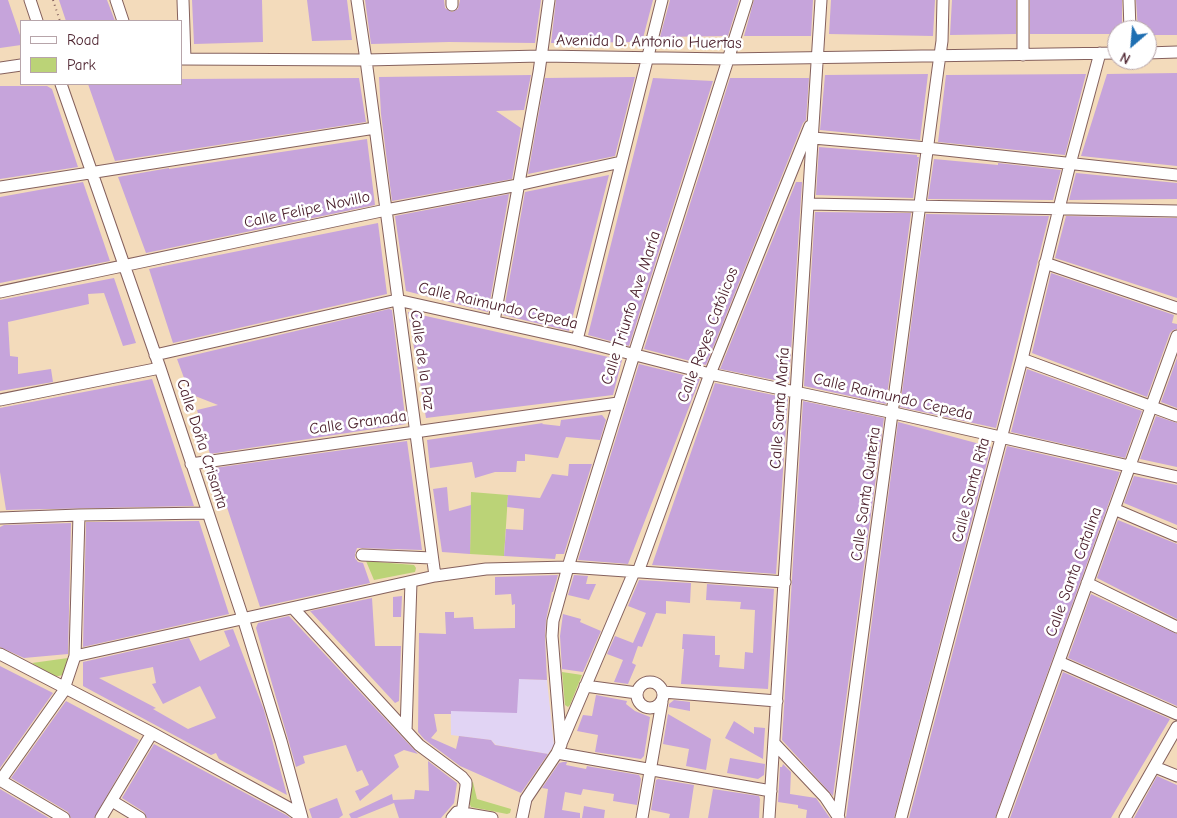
<!DOCTYPE html>
<meta charset="utf-8">
<style>
body{margin:0}
#map{position:relative;width:1177px;height:818px;overflow:hidden;background:#f3dbbb;font-family:"Comic Neue",sans-serif}
canvas{display:block}
.legend{position:absolute;left:20px;top:20px;width:162px;height:65px;box-sizing:border-box;background:#fff;border:1px solid #b7a5aa;margin:0;padding:6px 9px;list-style:none;font-size:15px;color:#4a1f2b}
.legend li{display:flex;align-items:center;gap:10px;height:25px}
.legend b{width:25px;border:1px solid #b7a5aa}
.north{position:absolute;left:1107px;top:20px;width:50px;height:50px;box-sizing:border-box;background:#fff;border:1px solid #b7a5aa;border-radius:50%;rotate:207deg;font-size:14px;font-weight:700;line-height:20px;text-align:center;color:#4a1f2b}
.north::after{content:'';display:block;margin:auto;width:18px;height:22px;background:#1f6fb2;clip-path:polygon(50% 0,100% 100%,50% 72%,0 100%)}
</style>
<div id="map">
<canvas width="1177" height="818"></canvas>
<ul class="legend">
<li><b style="height:6px;background:#fff"></b>Road</li>
<li><b style="height:14px;background:#bbd377"></b>Park</li>
</ul>
<div class="north">N</div>
</div>
<script>
const g = document.querySelector('canvas').getContext('2d');
g.lineJoin = 'round';
function fillPath(path, color) { g.fillStyle = color; g.fill(path, 'evenodd'); }
const toPath = rows => new Path2D(rows.map(r => 'M' + r).join(''));
function trace(path, color, width, dash) { g.strokeStyle = color; g.lineWidth = width; g.lineCap = dash ? 'butt' : 'round'; g.setLineDash(dash || []); g.stroke(path); }
function label(font, color, halo, rows, align = 'center') {
  g.font = font + ' "Comic Neue",sans-serif'; g.lineWidth = 5; g.setLineDash([]); g.textBaseline = 'middle'; g.strokeStyle = halo; g.fillStyle = color; for (const [text, x, y, turn = 0] of rows) {
    g.save(); g.translate(x, y); g.rotate((+turn || 0) * Math.PI / 180); g.textAlign = isNaN(turn) ? turn : align; if (halo) g.strokeText(text, 0, 0); g.fillText(text, 0, 0); g.restore();
  }
}
const built = toPath([
 [450,676,547,680,554,745,548,754,496,745,491,740,451,735]
]);
const green = toPath([
 [471,492,508,495,504,556,470,554],
 [366,561,414,565,416,568,415,572,374,580],
 [68,658,63,675,54,677,32,663],
 [562,672,582,675,570,705,568,707,565,705],
 [473,782,477,799,511,809,510,813,507,814,471,807,469,802,471,794,471,783]
]);
const building = toPath([
 [0,0,8,0,21,38,21,45,0,48],
 [59,0,107,0,115,21,66,21],
 [192,0,262,0,263,42,194,44],
 [307,0,347,0,352,40,312,41],
 [365,0,444,0,445,8,452,12,458,9,460,0,541,0,535,43,449,42,371,44],
 [556,0,653,0,642,42,551,43],
 [670,0,739,0,728,36,660,37],
 [754,0,813,0,811,36,744,36],
 [831,0,935,0,933,36,829,34],
 [952,0,1016,0,1016,34,950,35],
 [1030,0,1122,0,1122,29,1117,30,1117,34,1030,34],
 [1136,0,1177,0,1177,35,1147,35,1147,30,1138,30],
 [1177,73,1177,166,1081,156,1107,74],
 [928,74,920,140,820,130,825,75],
 [1086,74,1065,155,938,142,946,75],
 [531,75,524,110,496,111,521,128,512,179,392,201,381,114,379,77],
 [635,77,615,156,528,174,545,78],
 [359,78,366,122,115,161,88,84,181,84,181,79],
 [653,78,713,81,629,346,588,335],
 [730,78,809,78,806,120,803,123,706,365,644,349],
 [0,86,47,86,52,89,78,167,0,179],
 [367,139,375,205,146,253,118,177,169,168,169,169],
 [819,147,917,155,917,157,919,157,913,198,816,195],
 [934,159,998,165,998,163,1061,170,1053,200,928,199],
 [1076,173,1177,183,1177,199,1069,200],
 [609,175,569,331,503,315,525,192],
 [83,182,110,261,0,283,0,197],
 [796,182,802,182,789,383,720,369],
 [509,194,488,312,406,291,395,216],
 [815,212,911,213,886,404,804,386],
 [926,214,1049,216,996,428,900,407],
 [1066,216,1177,218,1177,298,1055,258],
 [378,223,387,294,173,343,149,269],
 [1051,273,1174,315,1172,323,1177,324,1177,329,1173,330,1170,333,1147,397,1032,353],
 [114,278,136,343,123,346,104,293,88,294,89,304,8,322,10,356,18,357,18,374,51,369,53,382,0,391,0,300],
 [389,309,392,310,406,424,210,454,197,410,218,405,190,394,177,359],
 [408,312,622,360,613,395,426,418],
 [1177,358,1177,408,1161,402],
 [639,364,700,379,628,564,578,560],
 [1027,369,1142,411,1125,458,1011,432],
 [152,379,194,506,6,510,0,472,0,408],
 [715,383,788,398,776,574,652,565],
 [803,401,884,418,833,796,782,740],
 [602,415,606,420,600,440,566,437,558,458,525,454,525,461,517,461,516,472,495,472,475,478,472,462,430,468,427,440,543,423,542,424,560,426,561,420],
 [1156,416,1177,423,1177,467,1140,459],
 [898,422,991,447,894,818,846,818],
 [407,441,422,550,357,548,355,554,355,558,358,562,363,563,370,583,260,607,214,468],
 [1007,446,1120,472,995,818,909,818],
 [569,464,592,464,564,554,556,554,555,559,504,556,506,529,523,530,524,509,507,507,508,495,540,498,552,474,568,476],
 [1134,476,1177,485,1177,525,1124,503],
 [447,487,449,511,471,505,470,554,442,552,433,489],
 [1118,520,1177,544,1177,619,1097,578],
 [199,521,229,614,83,647,86,522],
 [71,523,68,654,24,658,0,647,0,527,4,525],
 [558,575,553,592,552,592,546,620,545,637,547,680,519,679,517,713,451,711,451,714,434,714,437,731,431,738,456,749,459,736,491,740,495,745,548,754,521,793,460,766,424,739,418,732,419,633,446,634,445,612,454,612,454,618,473,617,474,629,515,628,515,604,512,605,511,594,495,595,495,577],
 [574,575,588,576,586,584,596,584,589,600,568,595],
 [639,580,691,583,690,603,666,601,666,614,656,613,642,647,638,646,632,663,636,665,628,684,614,682,623,660,607,654,615,636,633,643,646,613,628,606],
 [707,584,774,589,768,689,681,684,684,649,682,649,683,634,715,636,715,655,720,655,719,667,744,669,745,652,753,653,755,610,740,609,741,602,706,600],
 [1091,594,1177,634,1177,706,1068,658],
 [402,596,401,617,393,617,393,597],
 [372,598,375,646,401,646,399,701,395,703,310,611],
 [563,614,581,619,580,622,601,631,583,672,562,669,560,636],
 [289,616,418,754,404,750,394,755,399,767,360,801,355,791,369,785,362,770,357,772,346,745,303,756,305,763,296,767,256,628,258,623],
 [233,629,264,710,287,795,219,759,216,753,211,755,83,686,83,662,189,638,200,661,230,646,224,631],
 [153,667,156,683,152,684,163,704,200,686,216,718,188,729,153,709,156,708,99,678],
 [0,666,53,693,0,768],
 [1063,672,1170,719,1111,818,1010,818],
 [596,695,627,701,626,704,635,711,650,717,644,756,641,759,595,752,598,735,577,731,583,715,592,716],
 [674,700,690,702,690,711,669,707,669,704],
 [66,701,139,740,94,818,71,818,68,812,11,778],
 [668,714,711,739,706,770,686,766,689,749,663,744],
 [734,721,754,734,754,727,765,728,763,759,725,738],
 [154,744,288,816,290,818,147,818,144,812,122,798],
 [730,758,765,764,764,775,758,779,727,773],
 [428,761,457,783,454,803,441,818,399,818,394,803,357,818,351,818,349,814,392,794,393,800,414,799,415,790,429,791],
 [563,762,567,762,566,765,586,769,587,766,592,767,639,775,641,779,637,805,613,801,614,794,583,789,581,795,565,792,562,810,580,813,580,818,544,818,548,789,542,788,559,763],
 [783,764,791,772,790,794,816,798,830,818,806,818,807,810,798,808,798,805,778,802,780,767,782,767],
 [1157,776,1177,785,1177,818,1134,818],
 [658,779,694,785,689,818,669,818,670,814,651,810,656,780],
 [0,789,49,818,0,818],
 [713,789,759,796,760,799,759,818,708,818],
 [337,798,343,815,339,818,312,818,309,809],
 [584,806,605,810,604,818,582,818]
]);
const path = toPath([
 [53,0,60,21]
]);
const street = toPath([
 [30,0,37,21],
 [116,0,123,21],
 [183,0,185,59],
 [357,0,366,60,435,576],
 [452,0,452,5],
 [1023,0,1023,55],
 [1129,0,1130,30],
 [1147,53,1177,52],
 [181,59,366,60,541,56,727,59,1117,53],
 [0,68,21,65],
 [61,84,160,368,243,618,281,741,302,818],
 [813,138,927,148,1177,175],
 [0,187,375,128],
 [808,204,1177,211],
 [1045,263,1177,308],
 [0,292,386,210,518,185,621,162],
 [494,321,539,72,549,0],
 [577,340,662,0],
 [155,355,397,300,577,340,710,374,894,413,1177,477],
 [1022,359,1177,416],
 [0,400,160,368],
 [191,464,618,403],
 [1114,509,1177,536],
 [0,518,79,515,207,513],
 [362,555,432,558],
 [638,572,710,374,810,126],
 [1087,583,1177,627],
 [293,608,419,745,462,777,466,782,466,786,462,813],
 [0,654,152,733,289,808,301,817],
 [75,656,435,576,486,569,568,567,785,582],
 [1059,662,1177,714],
 '637 695a13 13 0 1 1 26 0a13 13 0 1 1-26 0Z',
 [585,686,637,693],
 [663,692,777,701],
 [406,731,411,582],
 [774,743,825,797,839,818],
 [561,745,552,636,553,621,568,567,631,364,747,0],
 [557,753,771,791],
 [1155,767,1177,776],
 [0,780,64,818],
 [0,781,63,692,75,656,79,515],
 [112,801,140,818],
 [101,818,152,733],
 [452,818,457,812,492,818],
 [522,818,526,799,557,753,634,572],
 [642,818,662,702],
 [769,818,821,0],
 [838,818,938,69,942,41,943,0],
 [901,818,1022,359,1070,164,1100,53],
 [1002,818,1177,336],
 [1125,818,1177,727]
]);
const streetNames = [
 ["Avenida D. Antonio Huertas",649,42,1],
 ["Calle Felipe Novillo",307,210,-12],
 ["Calle Raimundo Cepeda",498,306,13],
 ["Calle Triunfo Ave María",631,308,-72],
 ["Calle Reyes Católicos",708,335,-69],
 ["Calle de la Paz",422,360,82],
 ["Calle Raimundo Cepeda",893,397,13],
 ["Calle Santa María",780,408,-86],
 ["Calle Granada",358,423,-8],
 ["Calle Doña Crisanta",202,444,72],
 ["Calle Santa Rita",971,490,-75],
 ["Calle Santa Quiteria",866,494,-82],
 ["Calle Santa Catalina",1074,572,-70]
];
fillPath(built, '#e1d4f4');
fillPath(green, '#bbd377');
fillPath(building, '#c6a4db');
trace(street, '#85615d', 13);
trace(path, '#85615d', 2, [1, 4]);
trace(street, '#fff', 11);
label('16px', '#4a1f2b', '#fff', streetNames);
</script>
